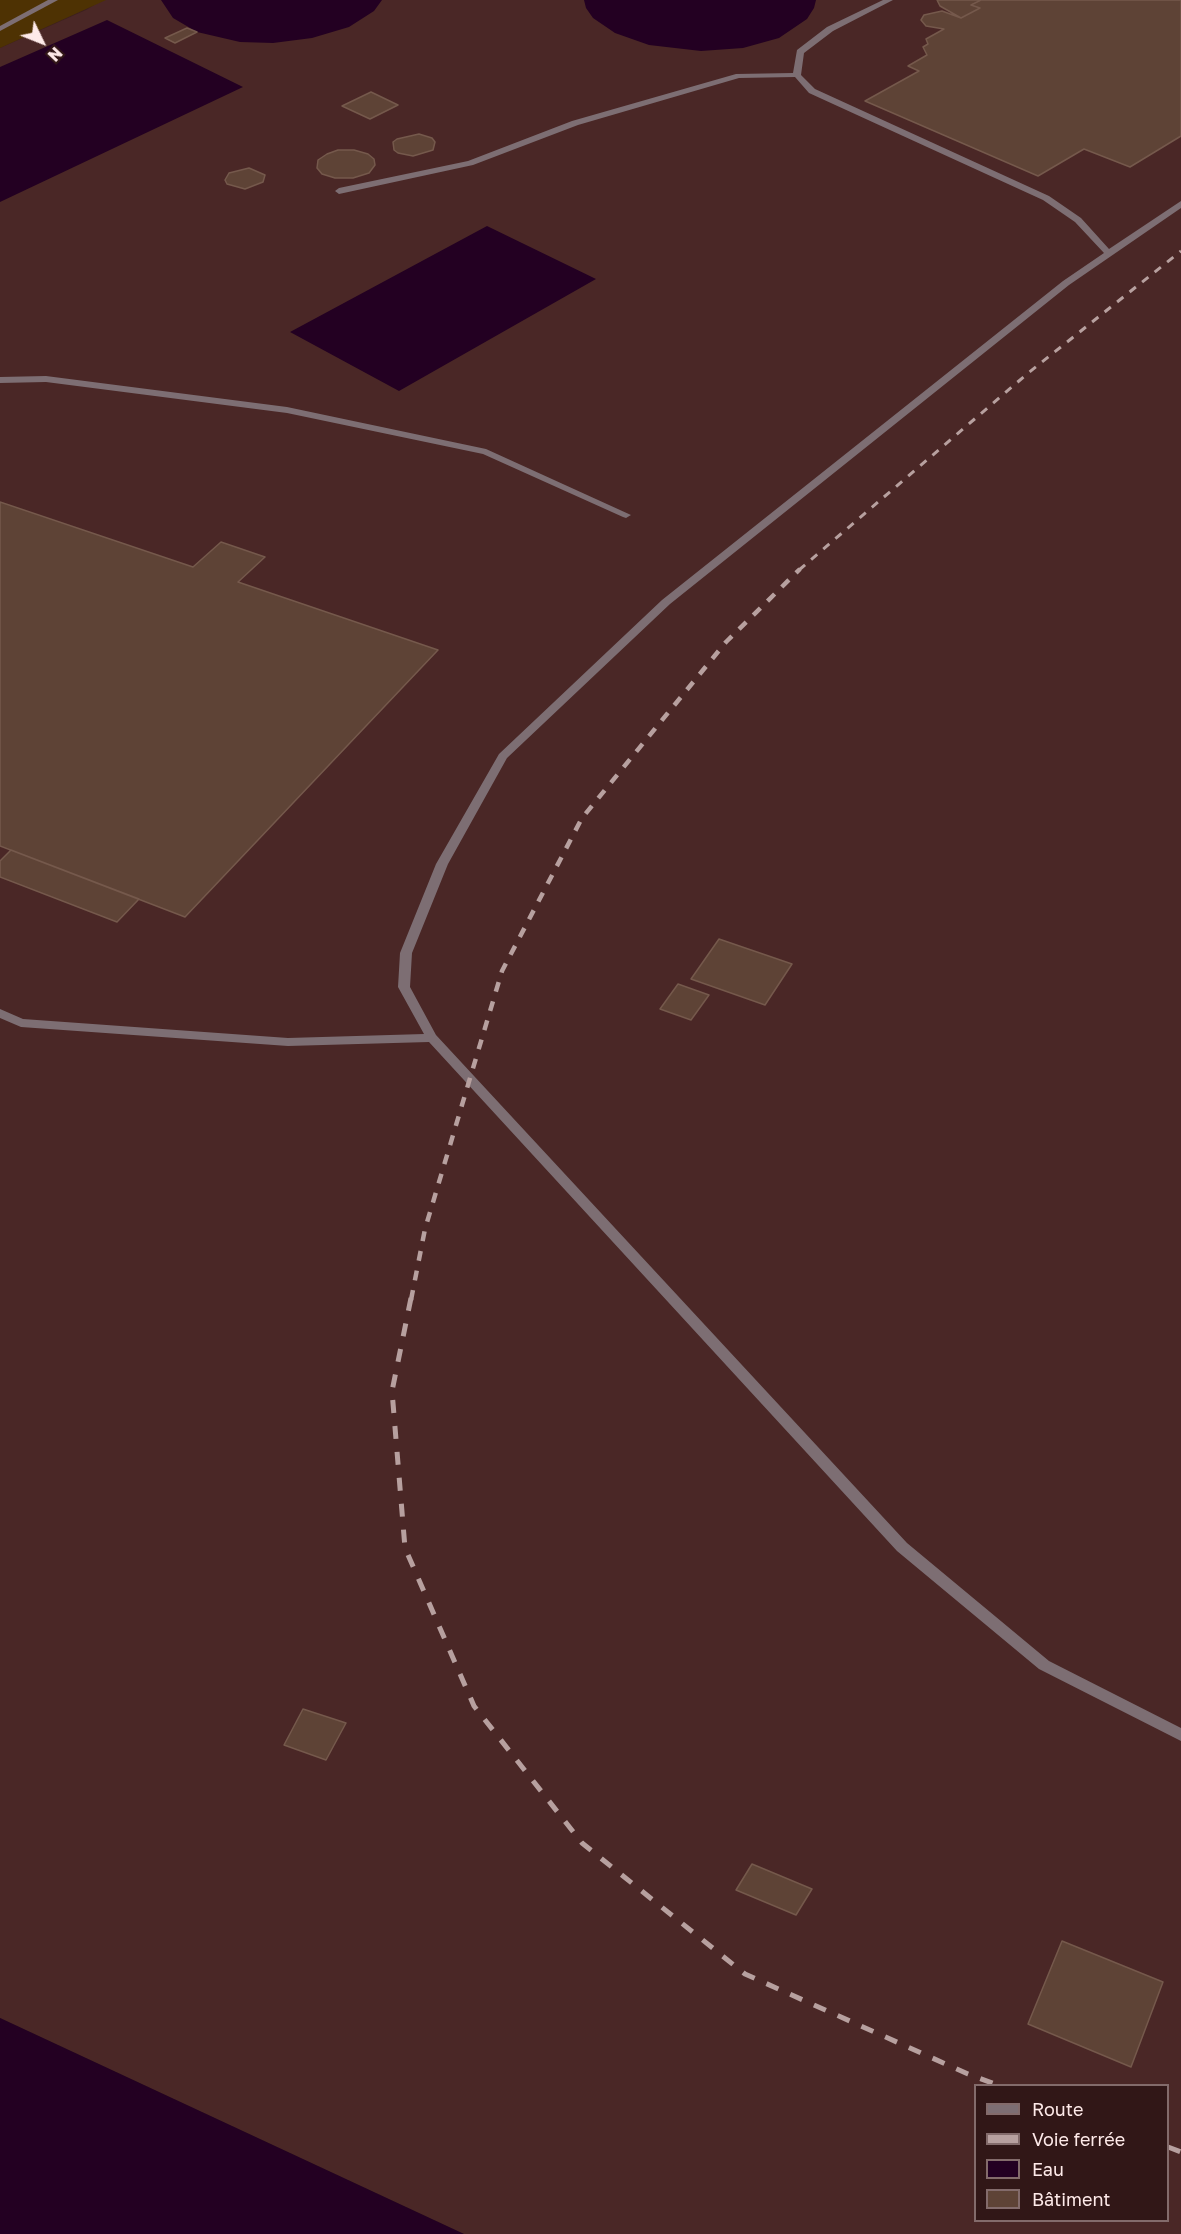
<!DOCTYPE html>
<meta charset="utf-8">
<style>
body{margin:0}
#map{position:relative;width:1181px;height:2234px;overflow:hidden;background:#3c2020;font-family:"Golos Text",sans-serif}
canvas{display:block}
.legend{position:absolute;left:974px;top:2084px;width:195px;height:138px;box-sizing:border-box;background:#311717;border:2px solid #836b6b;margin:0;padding:8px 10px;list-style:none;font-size:18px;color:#feeae9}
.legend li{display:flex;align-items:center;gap:12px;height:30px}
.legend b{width:30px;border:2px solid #836b6b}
.north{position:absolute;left:12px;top:12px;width:60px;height:60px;-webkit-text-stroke:4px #311717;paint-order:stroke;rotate:133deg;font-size:16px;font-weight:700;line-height:24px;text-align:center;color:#feeae9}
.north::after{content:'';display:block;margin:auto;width:21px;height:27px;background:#feeae9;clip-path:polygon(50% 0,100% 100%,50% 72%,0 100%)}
</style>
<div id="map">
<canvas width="1181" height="2234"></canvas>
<ul class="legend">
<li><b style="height:8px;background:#7d6e73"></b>Route</li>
<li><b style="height:8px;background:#b7a09f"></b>Voie ferrée</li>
<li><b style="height:16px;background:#230022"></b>Eau</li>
<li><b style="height:16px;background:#5e4336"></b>Bâtiment</li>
</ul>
<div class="north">N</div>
</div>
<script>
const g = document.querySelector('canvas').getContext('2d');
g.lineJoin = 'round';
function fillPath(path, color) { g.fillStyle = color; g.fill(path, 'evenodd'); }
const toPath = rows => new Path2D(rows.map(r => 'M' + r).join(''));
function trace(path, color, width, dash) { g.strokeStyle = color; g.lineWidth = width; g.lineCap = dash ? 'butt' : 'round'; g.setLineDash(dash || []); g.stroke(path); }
const built = toPath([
 [102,0,1181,0,1181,2234,464,2234,0,2018,0,48,86,10],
 [976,2086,1168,2086,1168,2220,976,2220]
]);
const green = toPath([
 [0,0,106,0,0,48]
]);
const water = toPath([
 [161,0,382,0,374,11,349,27,312,38,273,43,240,42,197,32,173,18],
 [584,0,816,0,814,8,807,19,779,38,743,48,701,51,649,45,615,33,593,18,586,8],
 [107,20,243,87,0,202,0,67],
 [487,226,596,279,399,391,290,332],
 [0,2018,464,2234,0,2234]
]);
const building = toPath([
 [937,0,981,0,971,5,980,8,961,18,940,6,937,0],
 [981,0,1181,0,1181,136,1130,167,1084,149,1038,176,865,101,919,71,908,66,927,55,923,47,928,44,926,39,944,29,926,26,921,20,924,15,942,11,961,18,980,8,971,5,981,0],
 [187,28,197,32,175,43,165,38,187,28],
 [371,92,398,105,370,119,342,106,371,92],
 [419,134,432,138,435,142,433,150,413,156,398,153,394,150,393,142,397,139,419,134],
 [338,150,354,150,368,154,374,159,375,165,369,173,353,178,335,178,322,174,317,168,318,160,327,154,338,150],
 [249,168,265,175,263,182,245,189,227,184,225,180,229,173,249,168],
 [0,502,193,567,221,542,265,557,238,582,438,650,185,917,0,846,0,502],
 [11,850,139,899,117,922,0,877,0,861,11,850],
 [719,939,792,964,765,1005,691,979,719,939],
 [678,984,709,995,691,1020,660,1009,678,984],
 [303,1709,346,1723,326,1760,284,1745,303,1709],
 [752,1864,812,1889,796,1915,736,1890,752,1864],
 [1062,1941,1163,1982,1131,2067,1028,2024,1062,1941]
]);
const service = toPath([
 [883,0,893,0,833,31,804,53,801,75,815,89,1049,196,1081,218,1109,249,1181,201,1181,208,1069,285,670,604,507,758,448,864,412,953,410,987,436,1035,907,1543,1049,1661,1181,1728,1181,1741,1039,1669,897,1551,429,1042,288,1046,21,1027,0,1018,0,1009,23,1019,288,1038,424,1034,398,987,400,953,436,864,499,754,662,600,1063,281,1104,253,1075,222,1043,200,809,93,795,77,739,78,578,125,473,165,339,194,335,191,339,188,468,161,572,121,736,74,793,73,797,50,827,27,883,0],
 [46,376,287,407,486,449,631,515,626,518,623,517,483,454,287,413,46,382,0,383,0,377,46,376]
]);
const minor = toPath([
 [48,0,58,0,0,31,0,26,48,0]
]);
const railFar2 = toPath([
 [799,570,1027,374,1181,251]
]);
const railFar1 = toPath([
 [411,1300,425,1229,502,971,582,818,726,642,800,569]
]);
const rail = toPath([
 [411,1298,392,1391,405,1548,474,1706,582,1843,745,1974,968,2074,1000,2086],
 [1168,2147,1181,2152]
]);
fillPath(built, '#4a2726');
fillPath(green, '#4e3203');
fillPath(water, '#230022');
fillPath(building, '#5e4336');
trace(building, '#75594c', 1.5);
fillPath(service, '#7d6e73');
fillPath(minor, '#7d6e73');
trace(railFar2, '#b7a09f', 3, [8, 8]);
trace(railFar1, '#b7a09f', 4.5, [10, 10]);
trace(rail, '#b7a09f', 5, [13, 13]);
</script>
